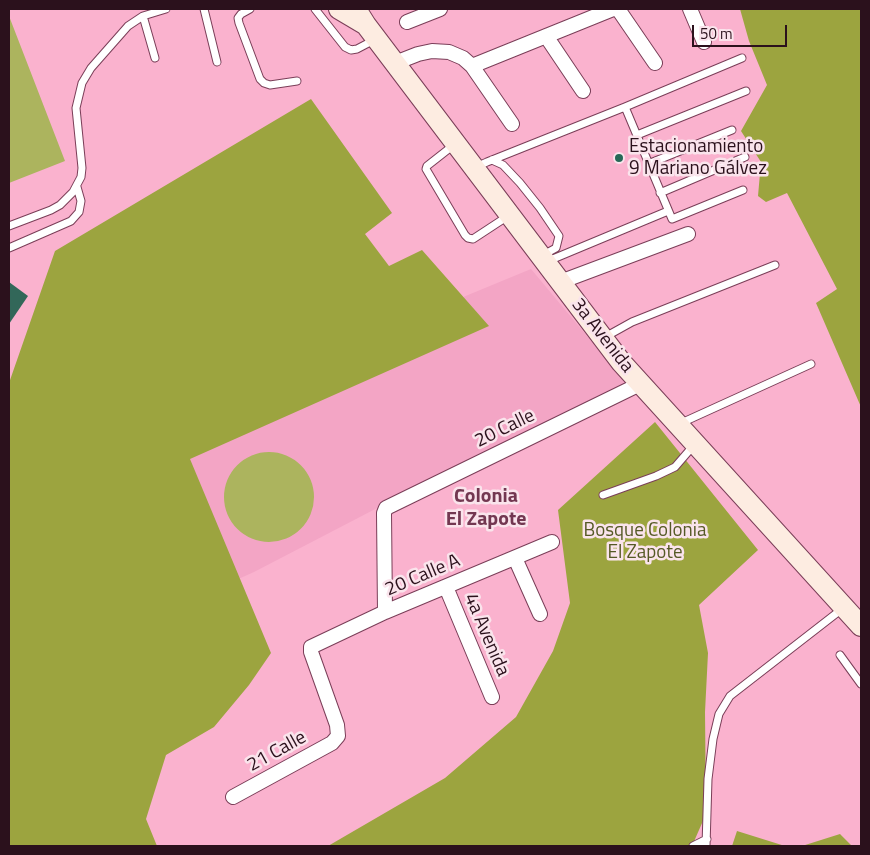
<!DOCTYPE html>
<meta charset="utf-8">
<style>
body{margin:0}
#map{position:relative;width:870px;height:855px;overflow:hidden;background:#fab2ce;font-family:"Titillium Web",sans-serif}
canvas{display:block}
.frame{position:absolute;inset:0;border:10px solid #2b111c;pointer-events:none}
.scale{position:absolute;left:692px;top:25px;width:95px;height:22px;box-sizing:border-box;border:2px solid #2b111c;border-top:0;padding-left:6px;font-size:15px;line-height:18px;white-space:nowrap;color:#2b111c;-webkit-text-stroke:4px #fae4ec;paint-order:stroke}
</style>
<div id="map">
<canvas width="870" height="855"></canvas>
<div class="frame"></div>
<div class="scale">50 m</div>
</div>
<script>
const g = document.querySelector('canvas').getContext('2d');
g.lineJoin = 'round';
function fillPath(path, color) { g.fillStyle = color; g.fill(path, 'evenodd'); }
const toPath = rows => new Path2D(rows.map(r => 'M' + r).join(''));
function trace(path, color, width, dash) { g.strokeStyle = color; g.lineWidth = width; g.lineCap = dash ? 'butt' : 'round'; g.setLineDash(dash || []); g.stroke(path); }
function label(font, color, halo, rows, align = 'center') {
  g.font = font + ' "Titillium Web",sans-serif'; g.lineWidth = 5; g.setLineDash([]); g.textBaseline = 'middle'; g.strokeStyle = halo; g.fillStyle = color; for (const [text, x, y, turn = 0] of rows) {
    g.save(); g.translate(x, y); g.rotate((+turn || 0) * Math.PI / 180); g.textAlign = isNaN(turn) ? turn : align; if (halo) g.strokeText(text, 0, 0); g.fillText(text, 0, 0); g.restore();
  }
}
const built = toPath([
 [531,269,633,391,383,505,254,572,124,630,80,438,250,385]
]);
const green = toPath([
 [9,16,65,161,9,183],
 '224 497a45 45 0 1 1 90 0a45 45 0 1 1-90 0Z'
]);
const forest = toPath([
 [740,9,861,9,861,407,816,303,837,289,787,193,766,202,758,196,761,162,741,131,767,85,749,41],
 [311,99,392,213,365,234,389,266,422,250,489,326,190,459,271,653,249,685,214,727,166,755,146,819,157,846,9,846,9,383,55,251],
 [655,422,758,550,699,605,708,653,705,712,706,814,692,846,328,846,445,778,516,717,553,651,570,603,558,510],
 [737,831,785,846,732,846],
 [840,834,852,846,802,846]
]);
const building = toPath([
 [9,282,28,296,9,324]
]);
const lane = toPath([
 [204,9,217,62],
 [250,9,241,14,238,18,239,23,260,79,264,83,270,85,297,81],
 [315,9,345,47,351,50,357,49,376,39],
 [143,16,155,58],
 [625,107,672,219,743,190],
 [637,135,746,91],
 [455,144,427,166,426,169,465,235,468,238,473,239,508,216],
 [492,160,503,165,520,183,540,208,559,236,556,248,543,255],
 [648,164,732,130],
 [476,167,487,162,625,107,742,58],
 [660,193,745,157],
 [9,226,51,210,60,205,73,192,81,177,82,168,76,108,82,83,91,68,128,26,143,16,166,9],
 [9,248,71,221,79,212,81,201,77,187],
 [548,261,668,211],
 [605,337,632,322,775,265],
 [679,424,811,364],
 [603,495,656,476,675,467,694,445],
 [840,655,861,684],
 [693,846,707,839],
 [706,846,708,779,713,739,719,714,730,696,842,609]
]);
const street = toPath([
 [618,9,655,63],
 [690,9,704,42],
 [407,22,440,9],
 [546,36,583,91],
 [395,63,418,54,432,51,449,52,463,58,472,66,512,124],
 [472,66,613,9],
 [560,282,688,234],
 [515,558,540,614],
 [446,587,492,697],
 [385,612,384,513,386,508,640,384],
 [233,797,332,743,338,736,337,725,311,652,311,647,385,612,552,542]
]);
const secondary = toPath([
 [339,9,366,25],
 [356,9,366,25,621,362,861,626]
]);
const markers = [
 [619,158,5,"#266857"]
];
const poiNames = [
 ["Estacionamiento",629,147],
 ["9 Mariano Gálvez",629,169]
];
const streetNames = [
 ["3a Avenida",602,336,52],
 ["20 Calle",505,429,-26],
 ["20 Calle A",423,576,-23],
 ["4a Avenida",486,635,67],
 ["21 Calle",277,752,-29]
];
const parkNames = [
 ["Bosque Colonia",645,531],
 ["El Zapote",645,553]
];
const neighbourhoodNames = [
 ["Colonia",486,497],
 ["El Zapote",486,520]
];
fillPath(built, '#f3a5c5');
fillPath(green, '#acb45e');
fillPath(forest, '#9ca43f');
fillPath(building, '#326759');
trace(lane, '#7a3e58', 9);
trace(street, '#7a3e58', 16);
trace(secondary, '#7a3e58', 22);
trace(lane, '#fff', 7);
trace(street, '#fff', 14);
trace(secondary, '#fdece1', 20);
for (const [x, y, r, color] of markers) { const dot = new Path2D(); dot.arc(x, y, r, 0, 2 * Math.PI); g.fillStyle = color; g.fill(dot); trace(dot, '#fae4ec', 2); }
label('19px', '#2b111c', '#fae4ec', poiNames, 'left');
label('19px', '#2b111c', '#fae4ec', streetNames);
label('19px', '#555925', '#fae4ec', parkNames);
label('bold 20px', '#733751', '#fae4ec', neighbourhoodNames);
</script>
